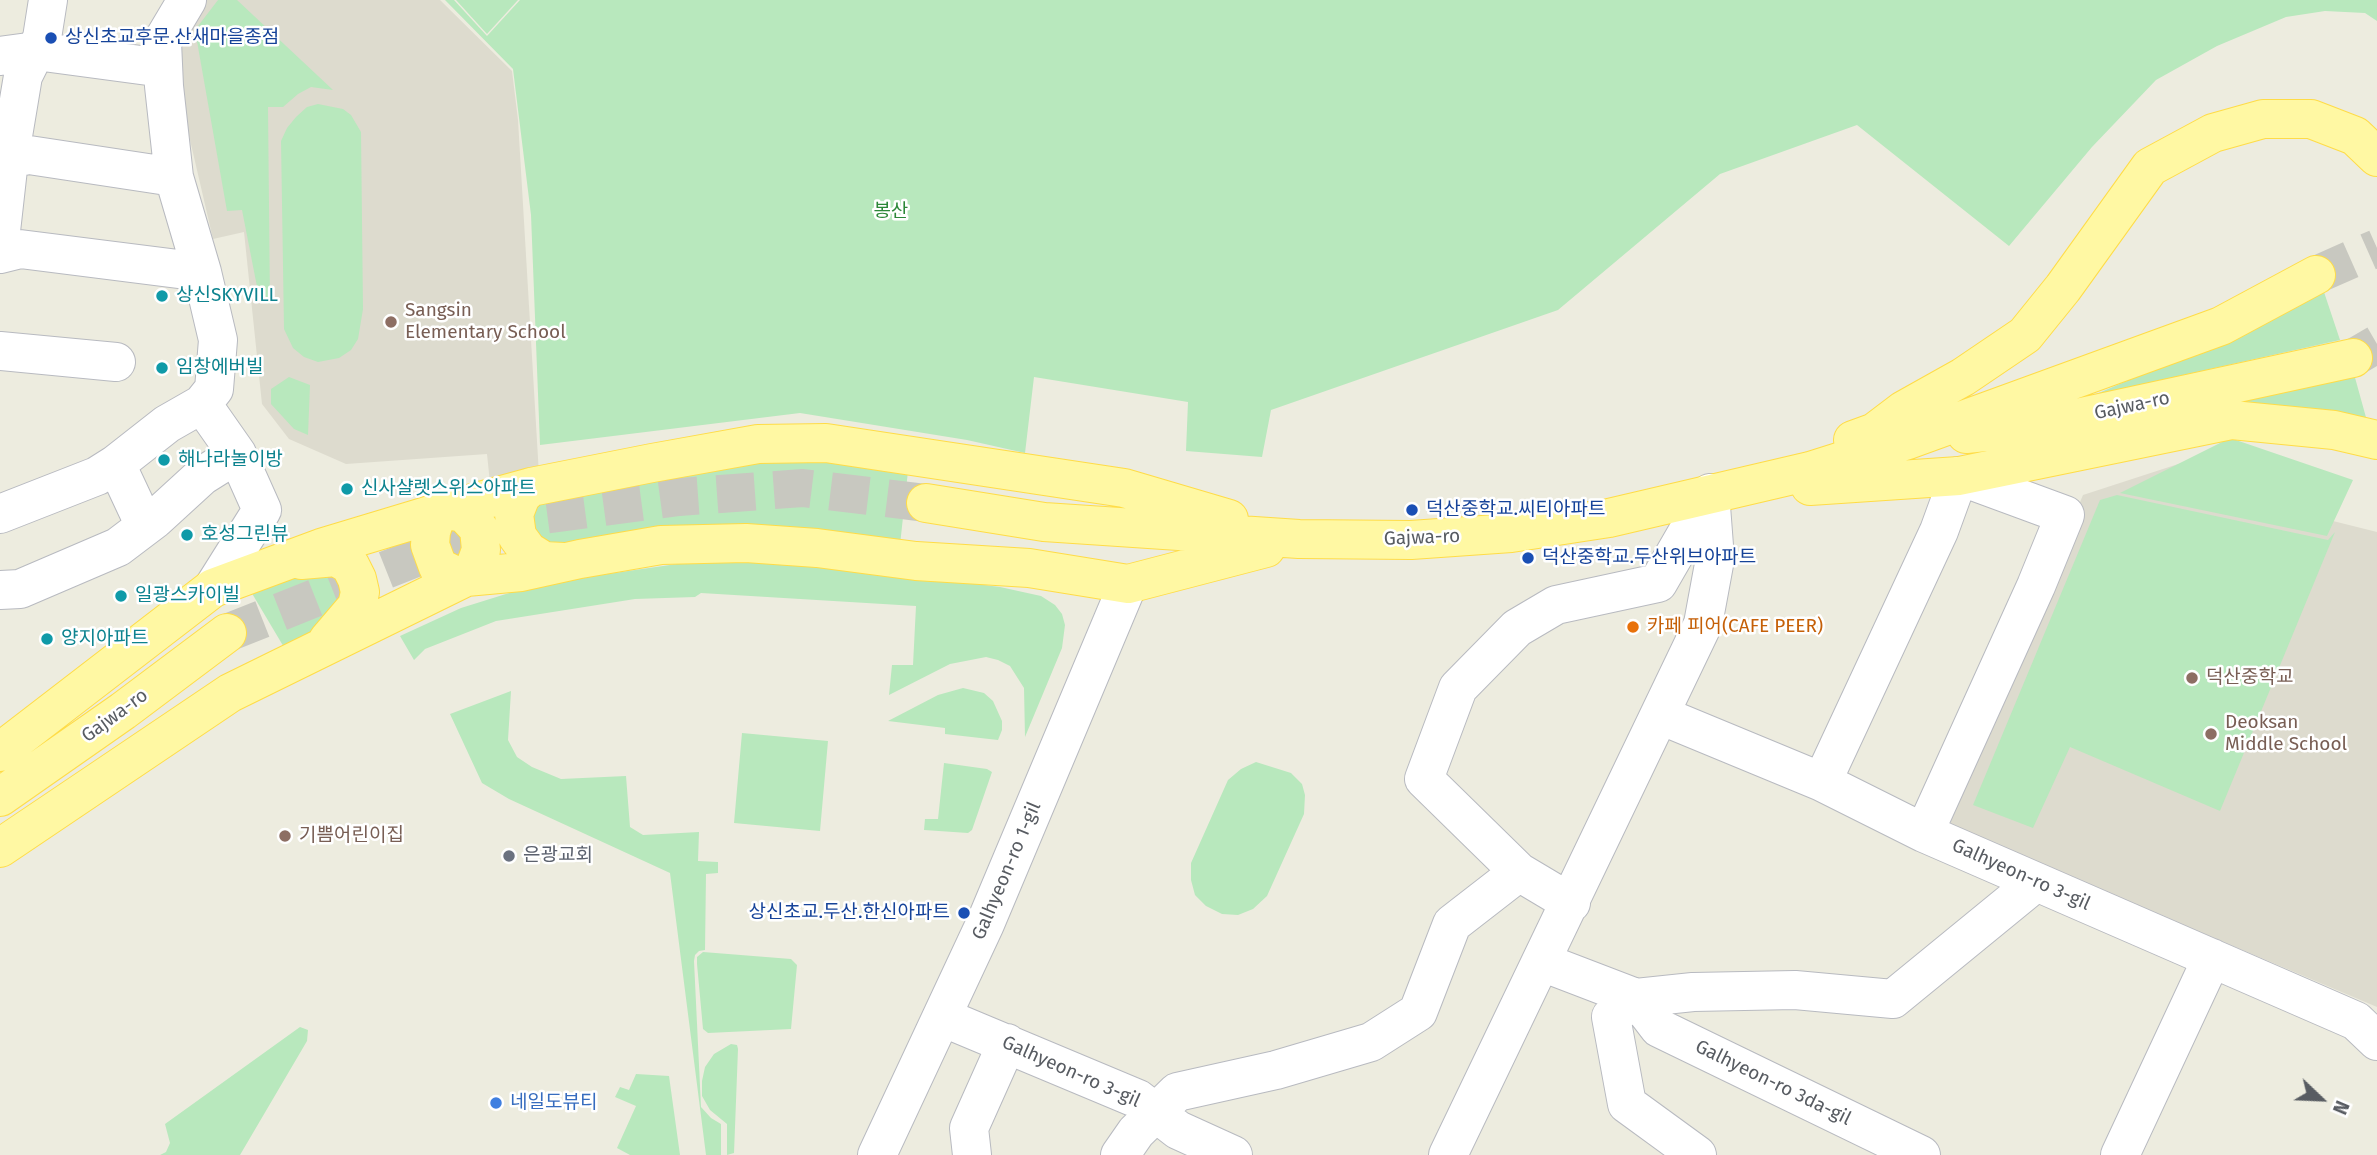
<!DOCTYPE html>
<meta charset="utf-8">
<style>
body{margin:0}
#map{position:relative;width:2377px;height:1155px;overflow:hidden;background:#edecdf;font-family:"Fira Sans",sans-serif}
canvas{display:block}
.north{position:absolute;left:2286px;top:1064px;width:70px;height:70px;-webkit-text-stroke:5px #fff;paint-order:stroke;rotate:113deg;font-size:19px;font-weight:700;line-height:28px;text-align:center;color:#585c62}
.north::after{content:'';display:block;margin:auto;width:24px;height:32px;background:#585c62;clip-path:polygon(50% 0,100% 100%,50% 72%,0 100%)}
</style>
<div id="map">
<canvas width="2377" height="1155"></canvas>
<div class="north">N</div>
</div>
<script>
const g = document.querySelector('canvas').getContext('2d');
g.lineJoin = 'round';
function fillPath(path, color) { g.fillStyle = color; g.fill(path, 'evenodd'); }
const toPath = rows => new Path2D(rows.map(r => 'M' + r).join(''));
function trace(path, color, width, dash) { g.strokeStyle = color; g.lineWidth = width; g.lineCap = dash ? 'butt' : 'round'; g.setLineDash(dash || []); g.stroke(path); }
function label(font, color, halo, rows, align = 'center') {
  g.font = font + ' "Fira Sans","Noto Sans KR",sans-serif'; g.lineWidth = 5; g.setLineDash([]); g.textBaseline = 'middle'; g.strokeStyle = halo; g.fillStyle = color; for (const [text, x, y, turn = 0] of rows) {
    g.save(); g.translate(x, y); g.rotate((+turn || 0) * Math.PI / 180); g.textAlign = isNaN(turn) ? turn : align; if (halo) g.strokeText(text, 0, 0); g.fillText(text, 0, 0); g.restore();
  }
}
const education = toPath([
 [194,0,440,0,512,71,518,120,539,475,490,483,487,454,346,464,289,439,262,404,244,232,213,239,181,101,180,21],
 [2209,454,2329,520,2377,532,2377,1007,1945,824,2083,495]
]);
const green = toPath([
 [218,0,237,0,333,90,311,87,298,94,283,107,268,107,270,304,260,302,242,210,227,211,195,30],
 [445,0,454,0,487,36,520,0,2377,0,2377,21,2365,13,2325,11,2286,17,2217,46,2156,80,2092,147,2009,246,1857,125,1720,174,1558,310,1271,410,1262,457,1186,451,1188,402,1034,377,1025,453,967,440,800,413,540,445,531,215,513,69],
 [456,0,518,0,487,34],
 [318,104,343,109,351,115,361,132,363,309,358,339,351,350,339,358,318,362,304,357,293,348,284,329,281,141,287,128,296,117,307,107],
 [2324,292,2340,340,2094,395,2213,344],
 [2354,374,2367,421,2218,407],
 [289,377,310,385,308,435,294,429,271,404,271,389],
 [2230,438,2353,480,2327,536,2120,493],
 [754,454,908,471,900,545,544,553,527,529,535,502],
 [2117,495,2328,540,2335,532,2220,811,2070,747,2033,828,1973,805,2100,500],
 [691,562,745,562,850,568,1000,587,1041,596,1055,605,1062,614,1065,625,1062,648,1025,737,1024,688,1010,666,998,660,986,657,950,664,889,695,892,665,913,665,916,606,701,593,695,597,635,599,496,621,425,649,414,660,400,636,461,608,522,589,593,576],
 [328,566,349,589,321,625,285,649,247,585],
 [963,688,984,693,993,701,1002,721,1002,730,998,740,945,734,945,728,888,721,938,695],
 [511,691,508,740,517,757,532,767,561,779,626,776,630,827,643,835,699,832,698,861,718,862,718,873,706,874,705,950,699,951,695,955,694,961,701,1107,711,1118,721,1124,721,1155,706,1155,670,873,509,799,482,783,450,714],
 [742,733,828,741,820,831,734,823],
 [1256,762,1291,773,1302,784,1305,795,1304,814,1267,896,1253,909,1238,915,1222,914,1206,906,1195,895,1191,880,1191,863,1228,780,1241,769],
 [944,763,987,769,992,772,972,830,968,833,924,830,925,819,938,819],
 [703,952,791,959,797,965,791,1029,708,1033,703,1029,697,964,697,957],
 [300,1027,308,1030,307,1041,240,1155,160,1155,166,1152,170,1143,165,1124],
 [731,1044,737,1045,738,1049,734,1153,727,1155,727,1124,710,1110,702,1096,702,1081,705,1067,714,1054],
 [636,1074,669,1076,680,1155,630,1155,617,1148,636,1106,615,1097,620,1087,629,1090]
]);
const majorTunnel = toPath([
 [2316,275,2377,248],
 [2353,358,2377,344],
 [227,633,489,529,536,516,679,497,803,488,926,503]
]);
const minor = toPath([
 [0,56,36,51,163,68],
 [0,161,29,155,174,177],
 [0,240,9,160,23,76,42,38,48,0],
 [0,254,20,249,202,272],
 [0,351,116,362],
 [202,404,237,454,262,510,213,588],
 [116,464,145,526],
 [0,514,97,476,116,464,167,424,202,404,214,389,218,340,202,272,174,177,164,86,162,42,187,0],
 [0,590,20,589,118,547,155,519,202,476,237,454],
 [1660,715,1822,782,1924,833,2356,1021,2377,1041],
 [1822,782,1939,531,1959,476,2065,515,2036,586,1924,833],
 [1519,872,1424,779,1458,688,1517,628,1556,605,1658,583,1710,493],
 [1542,962,1636,998,1693,992,1795,990,1893,999,2036,882],
 [942,1017,1138,1099,1178,1130,1233,1155],
 [877,1155,985,924,1128,584],
 [972,1155,969,1128,1007,1043],
 [1120,1155,1136,1132,1177,1092,1276,1070,1371,1042,1418,1012,1452,924,1519,872,1571,903],
 [1448,1155,1703,624,1715,559,1710,493],
 [1697,1155,1627,1104,1611,1017,1636,998,1659,1028,1921,1155],
 [2120,1155,2212,958]
]);
const major = toPath([
 [1966,434,2040,426,2353,358],
 [1853,440,1875,432,1904,410,1963,377,2025,335,2063,288,2150,167,2213,133,2263,119,2311,119,2355,136,2377,157],
 [1810,486,1959,476,2232,420,2334,430,2377,440],
 [531,487,521,496,514,514,517,536,528,551,544,561,564,562],
 [926,503,1044,522,1299,539,1411,540,1511,533,1609,518,1810,471,1908,440,2221,326,2316,275],
 [447,510,464,513,479,529,481,550,474,569,466,577,454,575,438,567,430,545,431,532,435,519,447,510],
 [301,560,336,557,350,565,357,579,360,592,357,606,328,640],
 [0,752,213,588,321,548,447,510,531,487,652,463,758,444,826,443,1124,488,1229,519],
 [0,797,123,711,227,633],
 [0,848,230,693,466,577,521,572,580,559,661,545,746,543,817,548,916,561,1029,568,1128,584,1266,548]
]);
const markers = [
 [51,38,7,"#1a4fb4"],
 [162,296,7,"#0f9aa8"],
 [391,322,7,"#8d6e63"],
 [162,368,7,"#0f9aa8"],
 [164,460,7,"#0f9aa8"],
 [347,489,7,"#0f9aa8"],
 [1412,510,7,"#1a4fb4"],
 [187,535,7,"#0f9aa8"],
 [1528,558,7,"#1a4fb4"],
 [121,596,7,"#0f9aa8"],
 [1633,627,7,"#e8710a"],
 [47,639,7,"#0f9aa8"],
 [2192,678,7,"#8d6e63"],
 [2211,734,7,"#8d6e63"],
 [285,836,7,"#8d6e63"],
 [509,856,7,"#6b7280"],
 [964,913,7,"#1a4fb4"],
 [496,1103,7,"#3f7fe0"]
];
const transitNames = [
 ["상신초교후문.산새마을종점",65,38],
 ["덕산중학교.씨티아파트",1426,510],
 ["덕산중학교.두산위브아파트",1542,558],
 ["상신초교.두산.한신아파트",950,913,"right"]
];
const parkNames = [
 ["봉산",891,212]
];
const cultureNames = [
 ["상신SKYVILL",176,296],
 ["임창에버빌",176,368],
 ["해나라놀이방",178,460],
 ["신사샬렛스위스아파트",361,489],
 ["호성그린뷰",201,535],
 ["일광스카이빌",135,596],
 ["양지아파트",61,639]
];
const educationNames = [
 ["Sangsin",405,311],
 ["Elementary School",405,333],
 ["덕산중학교",2206,678],
 ["Deoksan",2225,723],
 ["Middle School",2225,745],
 ["기쁨어린이집",299,836]
];
const streetNames = [
 ["Gajwa-ro",2132,406,-12],
 ["Gajwa-ro",1422,538,-2],
 ["Gajwa-ro",115,716,-36],
 ["Galhyeon-ro 1-gil",1007,871,-67],
 ["Galhyeon-ro 3-gil",2021,875,24],
 ["Galhyeon-ro 3-gil",1071,1072,24],
 ["Galhyeon-ro 3da-gil",1773,1083,26]
];
const foodNames = [
 ["카페 피어(CAFE PEER)",1647,627]
];
const worshipNames = [
 ["은광교회",523,856]
];
const shopNames = [
 ["네일도뷰티",510,1103]
];
fillPath(education, '#dddbce');
fillPath(green, '#b8e8bd');
trace(majorTunnel, '#c8c8c0', 38, [38, 19]);
trace(minor, '#b8bac0', 40);
trace(major, '#ffdc47', 40);
trace(minor, '#fff', 38);
trace(major, '#fff8a3', 38);
for (const [x, y, r, color] of markers) { const dot = new Path2D(); dot.arc(x, y, r, 0, 2 * Math.PI); g.fillStyle = color; g.fill(dot); trace(dot, '#fff', 2.5); }
label('19px', '#164399', '#fff', transitNames, 'left');
label('19px', '#2c8738', '#fff', parkNames);
label('19px', '#0d838f', '#fff', cultureNames, 'left');
label('19px', '#785e54', '#fff', educationNames, 'left');
label('19px', '#585c62', '#fff', streetNames);
label('19px', '#c56008', '#fff', foodNames, 'left');
label('19px', '#5b616d', '#fff', worshipNames, 'left');
label('19px', '#366cbe', '#fff', shopNames, 'left');
</script>
